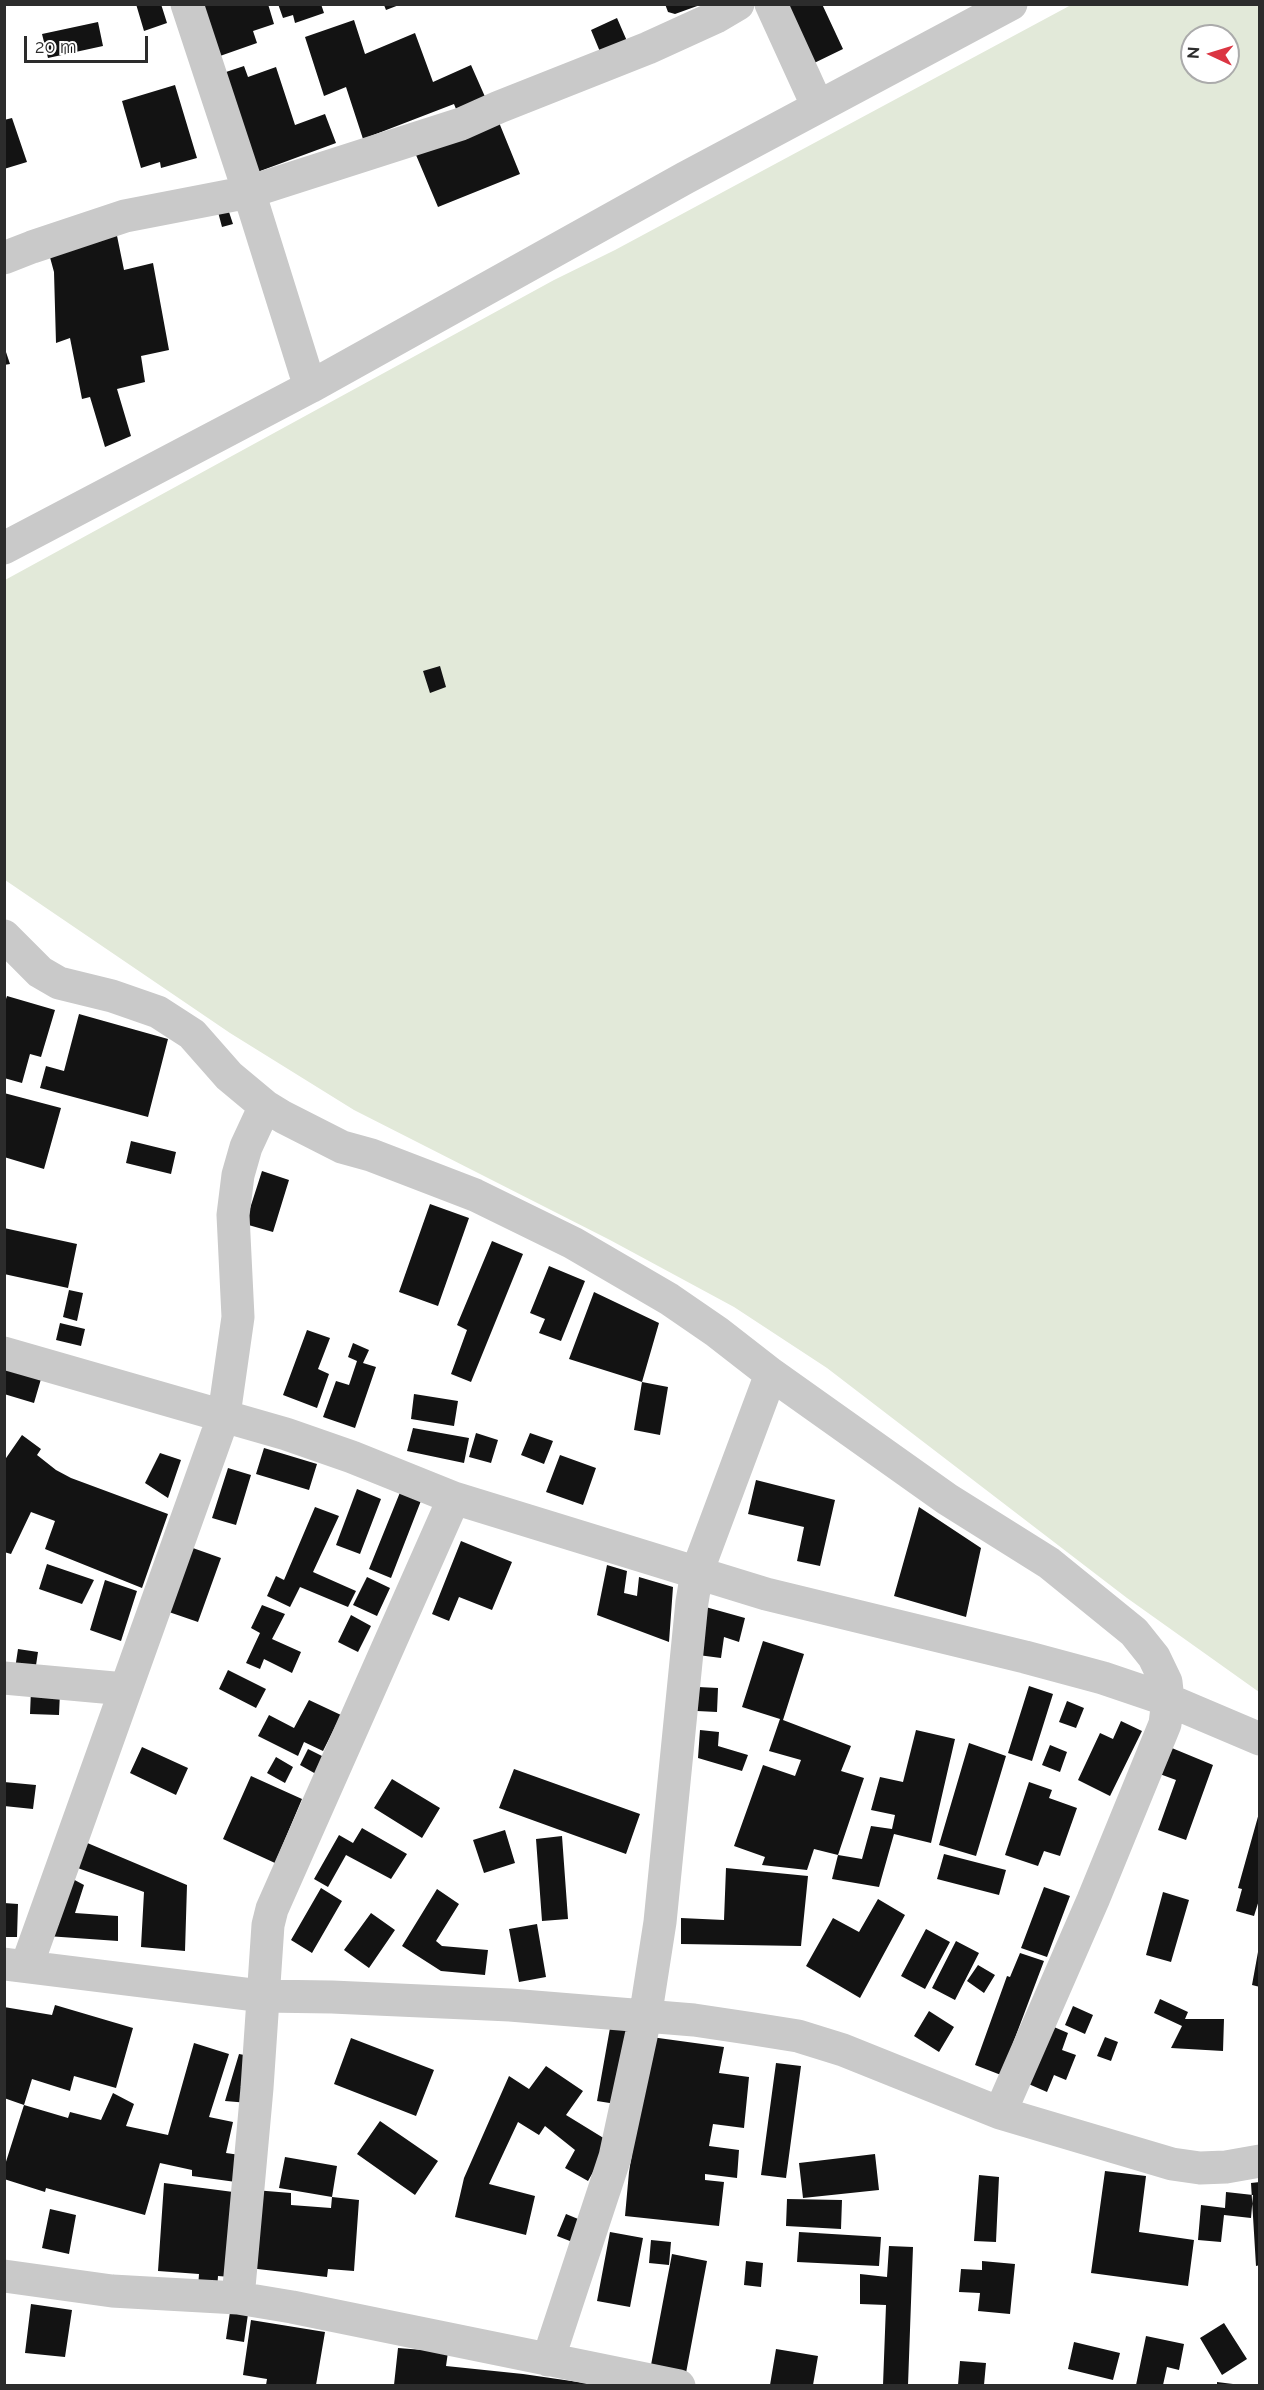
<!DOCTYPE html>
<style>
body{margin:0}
#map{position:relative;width:1264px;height:2390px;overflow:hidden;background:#fff;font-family:Raleway,sans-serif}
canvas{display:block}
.frame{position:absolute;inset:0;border:6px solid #2c2c2c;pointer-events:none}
.north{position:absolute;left:1180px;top:24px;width:60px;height:60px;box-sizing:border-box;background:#fff;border:2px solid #ababab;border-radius:50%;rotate:274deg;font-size:16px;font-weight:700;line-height:24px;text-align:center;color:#2c2c2c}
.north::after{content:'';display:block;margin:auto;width:21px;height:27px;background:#db3542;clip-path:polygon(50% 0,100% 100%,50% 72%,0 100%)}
.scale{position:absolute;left:24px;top:36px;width:124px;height:27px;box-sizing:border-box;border:3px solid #2c2c2c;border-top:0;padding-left:8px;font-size:18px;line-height:21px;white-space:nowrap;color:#2c2c2c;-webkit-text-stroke:4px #fff;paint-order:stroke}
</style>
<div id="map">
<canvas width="1264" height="2390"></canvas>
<div class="frame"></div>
<div class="north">N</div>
<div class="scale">20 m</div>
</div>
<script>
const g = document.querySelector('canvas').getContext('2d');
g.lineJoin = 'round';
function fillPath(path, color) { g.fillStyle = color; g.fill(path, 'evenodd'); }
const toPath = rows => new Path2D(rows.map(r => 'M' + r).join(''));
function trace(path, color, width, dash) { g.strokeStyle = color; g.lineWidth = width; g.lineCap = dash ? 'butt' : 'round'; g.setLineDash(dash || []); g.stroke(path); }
const green = toPath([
 [1071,5,1259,5,1259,1692,1127,1598,827,1368,734,1307,610,1240,354,1110,230,1033,5,880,5,580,554,280,615,250],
 [1192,36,1228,36,1228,72,1192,72]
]);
const building = toPath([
 [136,4,161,4,167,23,144,31],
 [203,4,268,4,274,24,253,31,257,43,220,56],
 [278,4,321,4,324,13,295,23,293,15,283,18],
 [665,4,700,4,700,5,675,14,668,12],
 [779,4,822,4,843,49,808,66],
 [384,5,399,5,386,10],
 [617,18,630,48,603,59,591,30],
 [354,20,365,54,415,33,433,82,471,65,486,99,460,119,454,104,363,139,346,87,324,96,305,37],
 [98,22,103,46,48,58,42,34],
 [244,66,248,77,276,67,295,125,325,114,336,143,252,174,226,72],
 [175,85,197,158,161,168,160,162,141,168,122,101],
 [12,118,27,162,4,169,4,120],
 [498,120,520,174,438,207,416,155],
 [228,209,233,224,222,227,218,212],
 [115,226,124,270,153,263,169,350,141,356,145,382,117,389,131,436,105,447,90,397,82,399,70,338,56,343,54,272,48,250],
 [4,346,10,364,4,365],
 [440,666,446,687,430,693,423,671],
 [7,996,55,1010,41,1057,30,1054,22,1083,4,1078,4,1005],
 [79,1014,168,1039,148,1117,40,1088,46,1066,64,1071],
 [4,1093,61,1108,44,1169,4,1157],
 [131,1141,176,1152,171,1174,126,1163],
 [262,1171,289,1180,273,1232,245,1224],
 [430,1204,469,1218,438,1306,399,1292],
 [4,1228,77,1244,68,1288,4,1274],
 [492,1241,523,1254,471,1382,451,1374,467,1330,457,1325],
 [549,1266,585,1281,561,1341,539,1333,545,1319,530,1313],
 [69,1290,83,1293,77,1321,63,1317],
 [594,1292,659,1323,642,1382,569,1359],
 [60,1323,85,1329,81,1346,56,1340],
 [307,1330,330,1338,318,1369,329,1374,317,1408,283,1395],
 [353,1343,369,1350,363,1363,376,1367,355,1428,323,1417,336,1381,349,1385,357,1361,348,1357],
 [4,1369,41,1379,34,1403,4,1394],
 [642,1382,668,1387,660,1435,634,1430],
 [414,1394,458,1401,454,1426,411,1419],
 [413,1428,469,1438,464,1463,407,1451],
 [476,1433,498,1440,491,1463,469,1457],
 [530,1433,553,1441,544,1464,521,1455],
 [22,1435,41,1449,37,1455,56,1470,71,1478,168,1514,142,1588,45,1549,55,1521,31,1512,11,1554,4,1552,4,1461],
 [264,1448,317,1464,309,1490,256,1474],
 [160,1453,181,1460,168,1498,145,1483],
 [560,1455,596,1468,583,1505,546,1492],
 [228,1468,251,1475,236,1525,212,1518],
 [756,1480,835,1500,820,1566,797,1561,804,1527,748,1514],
 [403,1485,424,1493,391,1578,369,1569],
 [357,1489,381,1499,360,1554,336,1545],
 [315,1507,339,1516,313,1572,356,1591,348,1607,300,1587,290,1607,267,1596,276,1576,284,1580],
 [919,1507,981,1548,966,1617,894,1596],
 [461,1541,512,1562,492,1610,459,1597,449,1621,432,1614],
 [190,1547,221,1558,198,1622,166,1611],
 [47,1564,94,1580,82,1604,39,1589],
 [607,1565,627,1571,624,1593,637,1596,639,1577,673,1587,669,1642,597,1615],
 [367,1577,390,1588,377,1616,353,1605],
 [105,1580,137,1591,121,1641,90,1630],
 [262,1605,285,1614,272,1639,301,1652,292,1673,264,1659,260,1669,246,1663,260,1633,251,1628],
 [702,1606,745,1618,739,1642,724,1637,721,1658,698,1655],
 [351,1615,371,1626,358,1652,338,1642],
 [763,1641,804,1654,783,1720,851,1746,841,1771,864,1778,838,1855,862,1859,871,1826,892,1829,895,1815,871,1810,880,1777,903,1782,916,1730,955,1739,931,1843,894,1834,879,1887,832,1879,838,1855,814,1849,807,1870,762,1865,765,1857,734,1846,763,1765,795,1776,801,1760,769,1751,780,1719,742,1707],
 [18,1649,38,1652,35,1672,15,1669],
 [228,1670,266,1689,256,1708,219,1689],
 [1029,1686,1053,1694,1032,1761,1008,1753],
 [698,1687,718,1688,717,1712,697,1711],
 [31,1690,60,1692,59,1715,30,1714],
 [309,1700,341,1715,323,1751,304,1742,298,1756,258,1736,269,1715,294,1728],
 [1067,1701,1084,1708,1076,1728,1059,1722],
 [1121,1721,1142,1731,1110,1796,1078,1780,1100,1733,1113,1739],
 [700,1730,719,1732,718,1746,748,1755,742,1771,698,1758],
 [969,1743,1006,1756,976,1856,939,1845],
 [1050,1745,1067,1752,1060,1772,1042,1765],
 [1167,1746,1213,1765,1186,1840,1158,1830,1176,1780,1157,1773],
 [142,1747,188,1768,176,1795,130,1773],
 [308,1749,324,1757,316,1774,300,1765],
 [276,1757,293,1767,285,1783,267,1773],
 [514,1769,640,1814,626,1854,499,1808],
 [251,1776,302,1799,275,1863,223,1839],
 [392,1779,440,1808,422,1838,374,1808],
 [4,1782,36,1785,33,1809,4,1806],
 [1029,1782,1052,1790,1049,1798,1077,1808,1060,1856,1044,1851,1038,1866,1005,1855],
 [1259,1813,1260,1897,1254,1916,1236,1911,1242,1889,1238,1888],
 [362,1828,407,1854,391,1879,346,1855,328,1887,314,1879,339,1835,353,1843],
 [505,1830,515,1863,484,1873,473,1840],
 [562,1836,568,1919,542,1921,536,1839],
 [85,1842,187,1885,185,1951,141,1947,144,1892,75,1867],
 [944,1854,1006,1870,999,1895,937,1879],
 [726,1868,808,1876,801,1946,681,1944,681,1918,724,1920],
 [69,1877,84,1885,75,1913,118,1916,118,1941,47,1936],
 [1044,1887,1070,1896,1047,1957,1021,1948],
 [321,1888,342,1901,312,1953,291,1940],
 [437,1889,459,1904,436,1941,442,1946,488,1950,485,1975,441,1971,402,1946],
 [1163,1892,1189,1900,1171,1962,1146,1955],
 [878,1899,905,1915,860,1998,806,1966,833,1918,859,1932],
 [4,1903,18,1904,17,1937,4,1937],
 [371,1913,395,1930,369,1968,344,1950],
 [537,1924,546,1977,519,1982,509,1929],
 [926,1929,950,1942,925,1989,901,1976],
 [956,1941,979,1953,955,2000,932,1988],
 [1258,1952,1260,1952,1260,1987,1252,1985],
 [1020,1953,1044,1961,1001,2075,975,2065,1007,1976,1010,1977],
 [978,1965,995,1975,984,1993,967,1981],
 [1160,1999,1188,2012,1185,2019,1224,2019,1223,2051,1171,2048,1182,2026,1154,2013],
 [55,2005,133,2028,116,2088,74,2076,70,2091,32,2079,24,2105,68,2118,70,2112,101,2120,113,2093,134,2104,126,2126,168,2135,194,2043,229,2054,209,2117,233,2122,226,2153,240,2155,236,2182,192,2176,192,2170,160,2163,145,2215,46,2188,45,2192,4,2179,4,2168,24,2105,4,2098,4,2007,52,2015],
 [1073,2006,1093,2015,1085,2034,1065,2025],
 [929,2011,954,2027,939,2052,914,2036],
 [1047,2024,1068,2033,1062,2050,1076,2055,1066,2080,1054,2075,1047,2092,1024,2082],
 [610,2028,630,2031,616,2104,597,2101],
 [651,2037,724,2047,719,2073,749,2077,744,2128,713,2124,709,2146,739,2150,737,2178,705,2174,705,2180,724,2182,719,2226,625,2216,629,2172],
 [1105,2037,1118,2042,1111,2061,1097,2056],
 [351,2038,434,2070,416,2116,334,2084],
 [239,2054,255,2057,249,2103,225,2101],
 [776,2063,801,2066,786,2178,761,2175],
 [546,2066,583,2091,566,2115,610,2142,588,2181,565,2168,575,2150,545,2126,539,2135,518,2122,489,2184,535,2196,526,2235,455,2217,464,2178,509,2076,529,2089],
 [380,2121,438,2161,415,2195,357,2154],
 [875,2154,879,2190,803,2198,799,2163],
 [285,2157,337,2166,332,2197,279,2188],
 [1105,2171,1146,2176,1139,2232,1194,2240,1188,2286,1091,2273],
 [979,2175,999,2177,996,2242,974,2241],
 [1260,2182,1260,2265,1256,2266,1251,2183],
 [164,2183,241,2193,231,2277,218,2276,217,2290,198,2288,199,2274,158,2271],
 [254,2190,291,2193,291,2205,331,2208,332,2197,359,2200,354,2271,328,2269,327,2277,249,2268],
 [1226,2192,1253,2195,1251,2218,1224,2215,1221,2242,1198,2240,1201,2205,1225,2208],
 [787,2199,842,2200,841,2229,786,2226],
 [50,2209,76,2215,69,2254,42,2248],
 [566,2214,583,2221,575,2243,557,2236],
 [610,2232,643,2238,630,2307,597,2301],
 [799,2232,881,2237,879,2266,797,2262],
 [651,2240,671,2242,669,2265,649,2263],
 [889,2246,913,2247,908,2385,883,2385,886,2305,860,2304,860,2274,887,2277],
 [672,2254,707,2261,686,2373,651,2365],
 [746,2261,763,2263,761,2287,744,2285],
 [982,2261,1015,2264,1010,2314,978,2311,980,2293,959,2292,961,2269,982,2270],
 [31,2304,72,2310,65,2357,25,2353],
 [230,2312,248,2314,244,2342,226,2339],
 [251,2320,325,2332,316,2385,266,2385,267,2379,243,2375],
 [1224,2323,1247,2359,1222,2375,1200,2338],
 [1146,2336,1184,2344,1179,2370,1167,2367,1163,2385,1136,2385],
 [1074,2342,1120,2353,1113,2380,1068,2369],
 [398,2348,448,2352,446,2366,523,2374,599,2385,394,2385],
 [776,2349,818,2356,813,2385,770,2385],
 [960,2361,986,2363,984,2385,958,2385],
 [1217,2382,1233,2384,1233,2385,1217,2385]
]);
const street = toPath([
 [187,4,249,192,310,387],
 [771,4,818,107],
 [4,258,32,247,125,216,249,192,461,124,499,107,648,48,716,17,738,4],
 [4,548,310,387,685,178,1011,4],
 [4,936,40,972,59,983,112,996,158,1012,192,1034,229,1076,265,1106,283,1117,342,1147,371,1155,475,1195,573,1243,669,1299,717,1332,771,1374,947,1499,1049,1563,1134,1632,1154,1657,1166,1682,1168,1700,1165,1724,1093,1900,1000,2113],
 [4,1353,286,1434,352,1457,454,1498,766,1594,1025,1657,1103,1678,1168,1700,1260,1739],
 [4,1678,125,1689],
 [4,1964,262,1996,332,1997,510,2005,694,2020,754,2029,798,2036,843,2050,1000,2113,1172,2164,1200,2168,1226,2167,1260,2161],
 [27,1965,224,1415,238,1317,233,1215,238,1175,246,1147,265,1106],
 [4,2276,112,2291,238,2298,292,2307,679,2386],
 [238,2298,257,2088,268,1925,272,1909,454,1498],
 [548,2360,615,2157,645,2018,660,1922,692,1602,697,1572,771,1374]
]);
fillPath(green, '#e2e9d9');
fillPath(building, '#131313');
trace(street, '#c9c9c9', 33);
</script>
